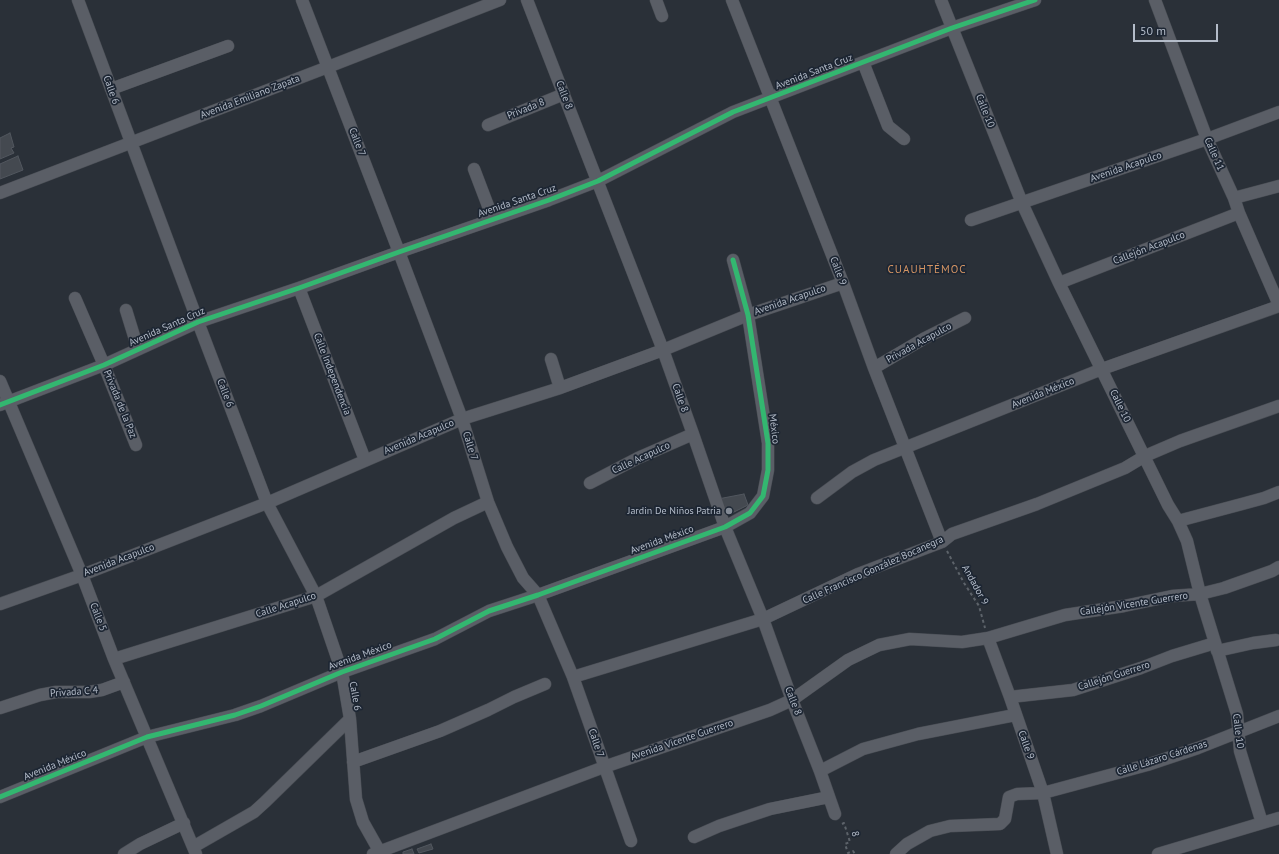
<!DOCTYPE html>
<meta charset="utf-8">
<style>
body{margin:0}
#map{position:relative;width:1279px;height:854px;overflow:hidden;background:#2a3038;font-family:"PT Sans",sans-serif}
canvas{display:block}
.scale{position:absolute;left:1133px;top:24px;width:85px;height:18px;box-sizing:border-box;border:2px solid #b4bcc9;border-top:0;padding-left:5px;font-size:12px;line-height:14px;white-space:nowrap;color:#b4bcc9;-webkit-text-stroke:3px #1d2633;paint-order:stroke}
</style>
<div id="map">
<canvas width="1279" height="854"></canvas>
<div class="scale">50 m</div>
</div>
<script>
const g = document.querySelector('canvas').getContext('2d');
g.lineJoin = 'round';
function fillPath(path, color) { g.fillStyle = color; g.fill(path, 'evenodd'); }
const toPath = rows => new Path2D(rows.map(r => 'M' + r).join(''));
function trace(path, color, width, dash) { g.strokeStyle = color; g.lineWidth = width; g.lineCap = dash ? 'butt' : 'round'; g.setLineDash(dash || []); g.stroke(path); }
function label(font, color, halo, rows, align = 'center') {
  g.font = font + ' "PT Sans",sans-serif'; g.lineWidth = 3.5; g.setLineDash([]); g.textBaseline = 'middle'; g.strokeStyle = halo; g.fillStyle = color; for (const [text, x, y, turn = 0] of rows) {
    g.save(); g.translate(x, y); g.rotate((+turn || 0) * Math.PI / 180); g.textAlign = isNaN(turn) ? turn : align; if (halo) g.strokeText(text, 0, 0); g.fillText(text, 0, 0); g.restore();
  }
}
const building = toPath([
 [10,133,14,147,11,148,14,153,0,159,0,138,10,133],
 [18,156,23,170,0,179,0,164,18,156],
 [744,494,748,505,724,517,718,499,744,494],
 [431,844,433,849,419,853,417,849,431,844],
 [412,849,414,854,403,854,403,852,412,849]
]);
const path = toPath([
 [947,551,964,583,979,606,985,628],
 [842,824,844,823,850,842,845,844,848,853,853,851,855,854]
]);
const minor = toPath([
 [78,0,198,322,267,503,316,596,342,672,350,719,356,799,363,822,381,854],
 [302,0,399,252,462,419,488,502,507,547,523,578,538,595,573,677,631,841],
 [527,0,663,350,693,434,725,527,763,619,792,700,820,771,835,814],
 [656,0,662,16],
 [732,0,843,283,874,368,942,542],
 [941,0,1022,203,1059,283,1168,505,1178,521,1187,541,1200,594,1237,714,1240,751,1262,823],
 [1155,0,1207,139,1234,198,1239,213,1279,305],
 [863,62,888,126,904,139],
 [111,89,228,46],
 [488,125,564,94],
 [474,169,493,219],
 [0,193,328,67,500,0],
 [1234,198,1279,186],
 [971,220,1207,139,1279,112],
 [1059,283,1239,213],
 [299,288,365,460],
 [75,298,104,365,136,445],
 [126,310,138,349],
 [551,359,560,388],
 [874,368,925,338,965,318],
 [0,381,82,575,114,659,196,854],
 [0,405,104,365,198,322,299,288,399,252,549,200,598,181,733,112,952,28,1035,0],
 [590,483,638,458,693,434],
 [817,498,852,472,874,460,1102,369,1279,306],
 [1178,521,1242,504,1264,498,1279,492],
 [0,604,82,575,267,503,462,419,560,388,663,350,748,315,843,283],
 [988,638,1010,697,1043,793,1057,854],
 [1217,651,1253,643,1276,640],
 [114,659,316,596,454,518,488,502],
 [573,677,763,619,858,574,942,542,952,534,1037,504,1125,468,1145,456,1180,441,1279,406],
 [1010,697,1073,690,1141,668,1172,656,1215,643],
 [0,708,40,695,56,692,89,692,102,690,124,682],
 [353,762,440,731,488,710,514,697,545,684],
 [820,771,863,749,918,734,1015,715],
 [0,797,147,737,235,715,261,706,342,672,435,639,489,611,538,595,725,527,750,513,763,496,768,470,768,443,748,315,733,260],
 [694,837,719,826,770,809,829,797],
 [193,847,254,812,265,802,350,719],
 [124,854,140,844,184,823],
 [373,854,604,767,770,710,792,700,848,660,879,645,910,639,962,642,988,638,1065,615,1124,606,1172,596,1200,594,1224,588,1272,571,1279,567],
 [896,854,907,844,930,831,950,826,1000,824,1005,819,1009,797,1017,794,1043,793,1147,765,1198,748,1279,716],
 [1158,854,1279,818]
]);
const cycleway = toPath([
 [0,405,104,365,198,322,299,288,399,252,549,200,598,181,733,112,952,28,1035,0],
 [0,797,147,737,235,715,261,706,342,672,435,639,489,611,538,595,725,527,750,513,763,496,768,470,768,443,748,315,733,260]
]);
const markers = [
 [729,511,4,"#848b96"]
];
const streetNames = [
 ["Avenida Santa Cruz",814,72,-21],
 ["Calle 6",111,90,70],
 ["Calle 8",564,95,69],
 ["Avenida Emiliano Zapata",250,97,-21],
 ["Privada 8",526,109,-22],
 ["Calle 10",985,111,68],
 ["Calle 7",357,142,69],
 ["Calle 11",1214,154,66],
 ["Avenida Acapulco",1126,167,-19],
 ["Avenida Santa Cruz",517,201,-19],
 ["Callejón Acapulco",1149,248,-21],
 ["Calle 9",838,271,69],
 ["Avenida Acapulco",790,300,-19],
 ["Avenida Santa Cruz",167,327,-24],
 ["Privada Acapulco",919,343,-29],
 ["Calle Independencia",332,374,69],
 ["Calle 6",225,393,69],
 ["Avenida México",1043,393,-22],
 ["Calle 8",680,398,70],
 ["Privada de la Paz",120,404,68],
 ["Calle 10",1120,406,64],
 ["México",774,429,83],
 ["Avenida Acapulco",419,437,-23],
 ["Calle 7",470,446,72],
 ["Calle Acapulco",641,458,-25],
 ["Avenida México",662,540,-20],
 ["Avenida Acapulco",119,560,-21],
 ["Calle Francisco González Bocanegra",873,570,-24],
 ["Andador 9",975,585,61],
 ["Callejón Vicente Guerrero",1134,604,-9],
 ["Calle Acapulco",286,605,-18],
 ["Calle 5",98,617,69],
 ["Avenida México",360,656,-20],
 ["Callejón Guerrero",1114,676,-18],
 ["Privada C 4",74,692,-4],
 ["Calle 6",355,696,80],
 ["Calle 8",793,701,69],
 ["Calle 10",1238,731,83],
 ["Avenida Vicente Guerrero",682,740,-19],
 ["Calle 7",596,743,71],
 ["Calle 9",1026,745,70],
 ["Calle Lázaro Cárdenas",1162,758,-18],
 ["Avenida México",55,765,-22],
 ["8",855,834,76]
];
const poiNames = [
 ["Jardin De Niños Patria",721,511]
];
const neighbourhoodNames = [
 ["CUAUHTÉMOC",927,270]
];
fillPath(building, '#444950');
trace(building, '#52575f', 1);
trace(minor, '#484c53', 13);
trace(path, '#5d636a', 2, [3, 3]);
trace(minor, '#5a5e66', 12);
trace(cycleway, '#33b770', 5);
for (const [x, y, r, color] of markers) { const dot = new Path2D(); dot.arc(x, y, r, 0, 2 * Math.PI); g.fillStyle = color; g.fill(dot); trace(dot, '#1d2633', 1.5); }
label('10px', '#b4bcc9', '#1d2633', streetNames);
label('10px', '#b4bcc9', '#1d2633', poiNames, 'right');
g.letterSpacing = '1px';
label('11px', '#d59563', '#1d2633', neighbourhoodNames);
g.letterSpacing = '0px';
</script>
